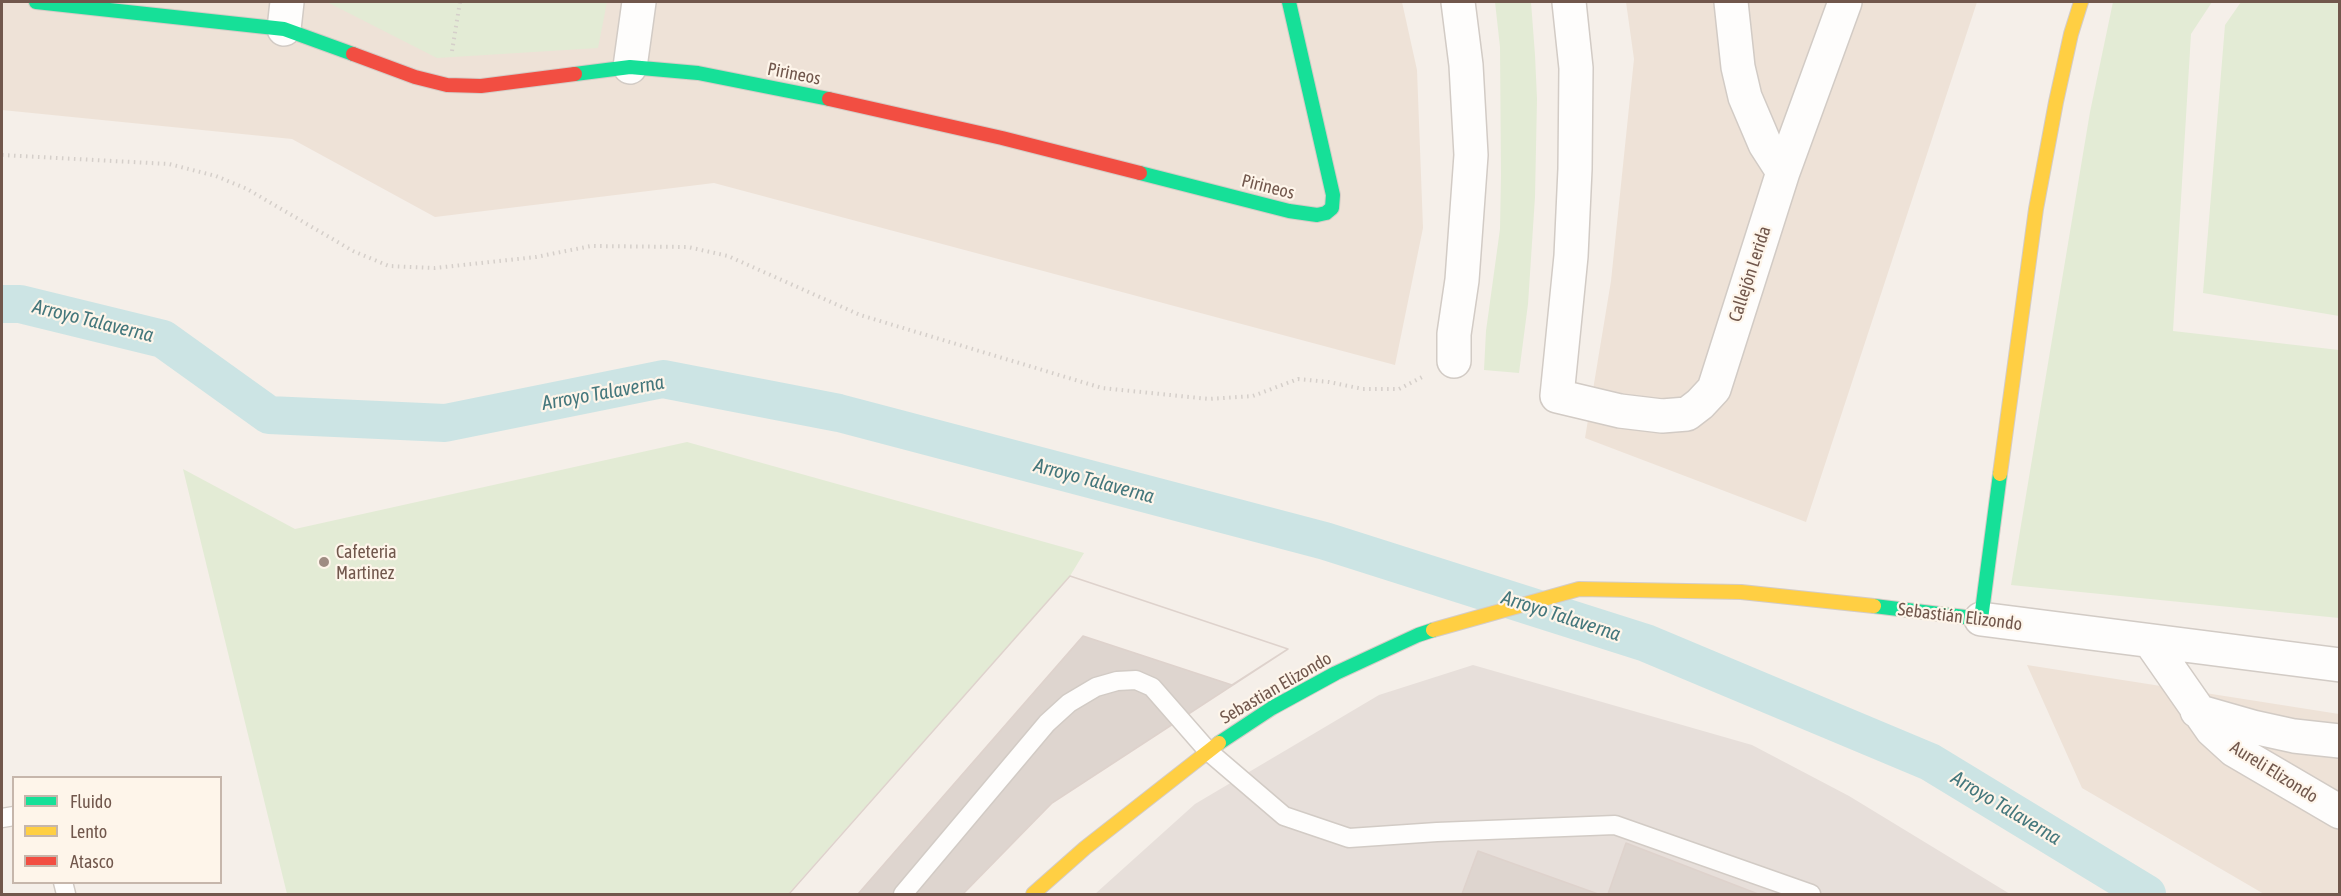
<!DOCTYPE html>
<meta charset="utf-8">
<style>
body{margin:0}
#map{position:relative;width:2341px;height:896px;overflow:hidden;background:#f5efe9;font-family:"Asap Condensed",sans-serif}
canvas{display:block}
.frame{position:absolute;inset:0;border:3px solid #71574c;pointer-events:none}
.legend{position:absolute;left:12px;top:776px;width:210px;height:108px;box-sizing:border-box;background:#fef5ea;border:2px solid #c6b6ab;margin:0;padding:8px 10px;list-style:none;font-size:18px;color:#71574c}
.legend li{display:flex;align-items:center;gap:12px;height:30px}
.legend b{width:30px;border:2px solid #c6b6ab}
</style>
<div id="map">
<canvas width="2341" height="896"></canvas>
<div class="frame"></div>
<ul class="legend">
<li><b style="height:8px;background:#16e098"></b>Fluido</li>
<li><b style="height:8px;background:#ffcf43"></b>Lento</li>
<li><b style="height:8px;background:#f24e42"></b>Atasco</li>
</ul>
</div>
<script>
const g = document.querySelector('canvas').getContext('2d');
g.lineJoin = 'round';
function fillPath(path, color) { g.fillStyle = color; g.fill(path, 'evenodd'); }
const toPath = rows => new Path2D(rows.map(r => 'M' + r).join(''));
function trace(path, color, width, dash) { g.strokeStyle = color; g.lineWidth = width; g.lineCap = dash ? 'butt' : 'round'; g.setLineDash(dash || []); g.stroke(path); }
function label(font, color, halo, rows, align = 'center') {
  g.font = font + ' "Asap Condensed",sans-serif'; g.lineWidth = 4.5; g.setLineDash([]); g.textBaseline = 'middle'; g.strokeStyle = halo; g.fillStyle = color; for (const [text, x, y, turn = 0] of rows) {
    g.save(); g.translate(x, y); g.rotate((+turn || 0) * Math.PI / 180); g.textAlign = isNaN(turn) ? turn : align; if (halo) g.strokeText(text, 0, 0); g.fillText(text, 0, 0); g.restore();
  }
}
const residential = toPath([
 [2,2,1402,2,1417,70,1423,228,1395,365,714,183,435,217,292,139,2,110],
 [1626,2,1977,2,1806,522,1585,438,1611,281,1634,59],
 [2027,665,2339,714,2339,894,2264,894,2082,788]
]);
const industrial = toPath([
 [1473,665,1752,745,1849,796,2010,894,1095,894,1195,804,1379,695]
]);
const green = toPath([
 [327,2,607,2,598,48,437,58],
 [1495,2,1531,2,1535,55,1537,99,1535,197,1528,304,1519,373,1484,370,1486,331,1500,229,1501,175,1500,47],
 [2113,2,2212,2,2191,34,2173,331,2339,350,2339,618,2011,585,2090,112],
 [2241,2,2339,2,2339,316,2203,293,2225,25],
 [687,442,1084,553,1070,576,788,894,287,894,183,469,295,529]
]);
const canal = toPath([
 [2,304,20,304,163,339,269,415,445,423,663,379,839,413,1325,541,1646,643,1930,762,2147,894]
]);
const building = toPath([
 [1070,576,1288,649,1052,803,963,894,789,894,1070,576],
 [1070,576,1288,649,1232,685,1083,636,858,894,789,894,1070,576],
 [1626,843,1758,894,1608,894,1626,843],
 [1478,851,1598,894,1462,894,1478,851]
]);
const path = toPath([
 [452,51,460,2],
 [2,155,169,164,216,176,247,189,353,251,389,266,435,268,536,257,591,246,688,247,728,256,860,315,1102,388,1209,399,1253,396,1298,379,1329,382,1363,389,1399,389,1424,376]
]);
const lane = toPath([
 [2,818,14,816],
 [63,882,66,894],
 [903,894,1047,723,1069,703,1096,687,1117,681,1136,680,1152,687,1208,751,1284,816,1349,838,1437,832,1615,825,1811,894]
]);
const street = toPath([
 [1569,2,1576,68,1575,169,1571,256,1557,396,1620,411,1662,416,1687,414,1700,404,1714,389,1783,172,1845,2],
 [1731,2,1738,67,1745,97,1765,144,1783,172],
 [284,29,287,2],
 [630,67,639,2],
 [1454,361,1454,334,1462,280,1471,155,1466,65,1458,2],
 [1981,619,2340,665],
 [2150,641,2212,730,2234,750,2340,812],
 [2197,711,2253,727,2294,736,2340,741]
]);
const fast = toPath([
 [36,2,284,29,353,54],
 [575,74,630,67,698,73,829,99],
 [1140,173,1289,211,1317,215,1326,213,1332,208,1333,195,1289,2],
 [1874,606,1981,619,2000,474],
 [1219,743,1272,708,1336,673,1418,635,1433,630]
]);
const slow = toPath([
 [2000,474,2036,209,2056,102,2071,34,2081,2],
 [1433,630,1579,589,1741,592,1874,606],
 [1033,894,1085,848,1219,743]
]);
const jam = toPath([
 [353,54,415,77,447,85,481,86,575,74],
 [829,99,1002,138,1140,173]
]);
const markers = [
 [324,562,6,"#9f8c83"]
];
const streetNames = [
 ["Pirineos",794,74,11],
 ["Pirineos",1268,187,14],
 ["Callejón Lerida",1750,274,-72],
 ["Sebastián Elizondo",1960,617,7],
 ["Sebastian Elizondo",1276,688,-30],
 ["Aureli Elizondo",2274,772,32]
];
const poiNames = [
 ["Cafeteria",336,552],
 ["Martinez",336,573]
];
const waterNames = [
 ["Arroyo Talaverna",93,321,14],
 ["Arroyo Talaverna",603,393,-10],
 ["Arroyo Talaverna",1094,481,15],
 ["Arroyo Talaverna",1561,616,18],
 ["Arroyo Talaverna",2006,808,31]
];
fillPath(residential, '#eee2d7');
fillPath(industrial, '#e7dfda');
fillPath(green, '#e3ebd5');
trace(canal, '#cce4e4', 38);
fillPath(building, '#ded5cf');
trace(building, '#ded2cc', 1.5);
trace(lane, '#d2cbc5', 21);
trace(street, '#d2cbc5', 36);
trace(fast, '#d4ccc6', 16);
trace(slow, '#d4ccc6', 16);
trace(jam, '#d4ccc6', 16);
trace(path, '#d5cfca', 4, [1.5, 4.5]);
trace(lane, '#fefdfc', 18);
trace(street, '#fefdfc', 33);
trace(fast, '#16e098', 14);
trace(slow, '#ffcf43', 14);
trace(jam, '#f24e42', 14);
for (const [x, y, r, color] of markers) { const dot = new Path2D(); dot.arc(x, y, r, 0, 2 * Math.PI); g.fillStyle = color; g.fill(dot); trace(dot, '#fef5ea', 2); }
label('18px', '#71574c', '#fef5ea', streetNames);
label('18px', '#71574c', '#fef5ea', poiNames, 'left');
label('italic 20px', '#44777c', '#fef5ea', waterNames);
</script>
